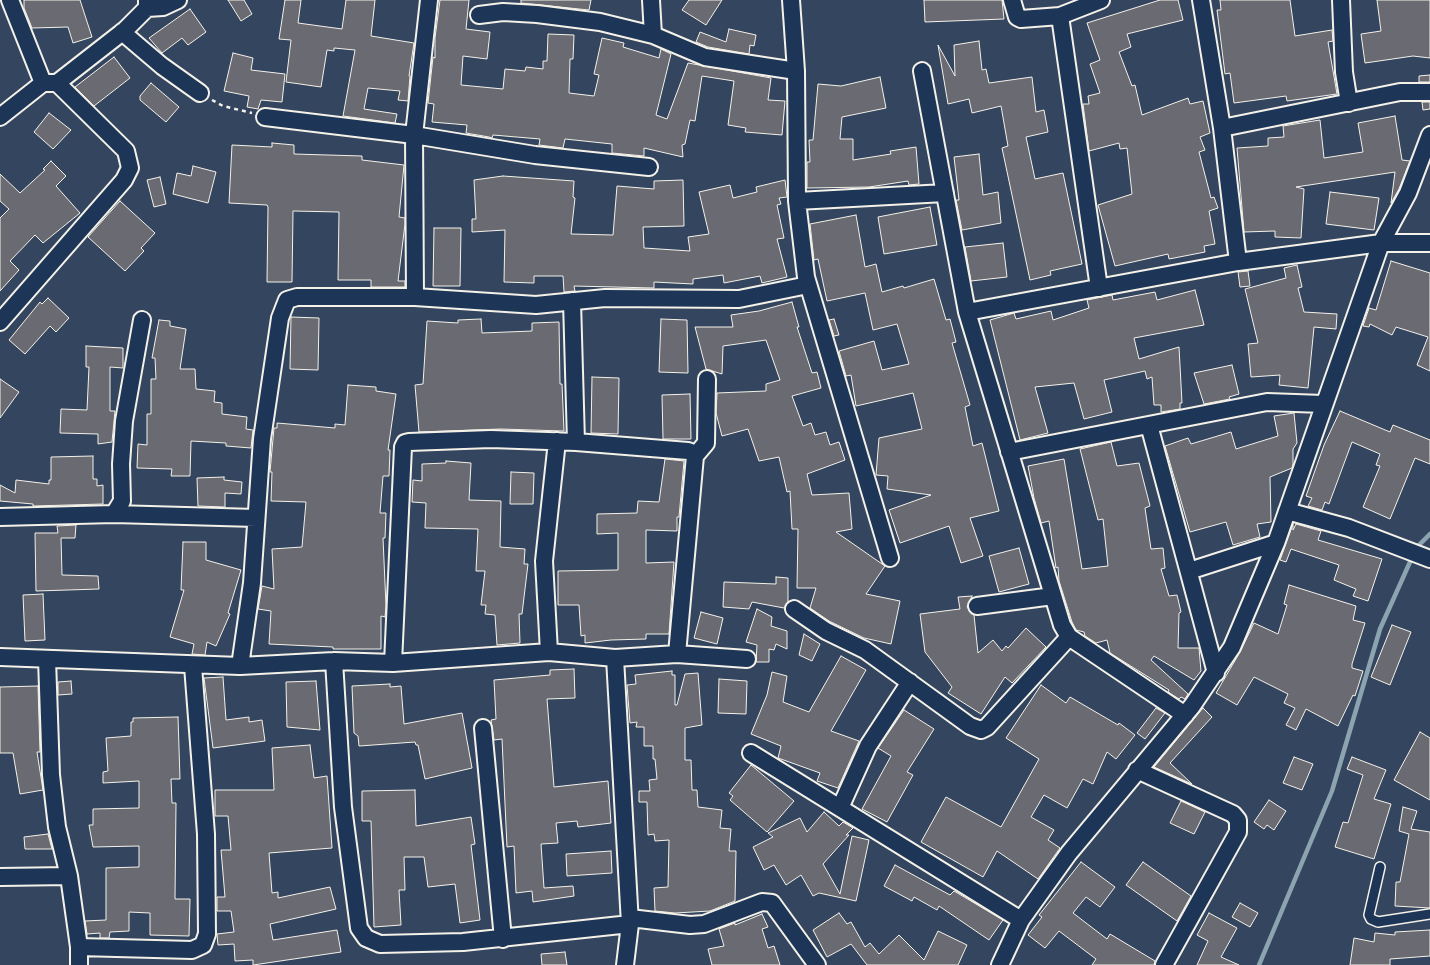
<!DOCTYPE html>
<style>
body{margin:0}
canvas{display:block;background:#34455f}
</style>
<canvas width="1430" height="965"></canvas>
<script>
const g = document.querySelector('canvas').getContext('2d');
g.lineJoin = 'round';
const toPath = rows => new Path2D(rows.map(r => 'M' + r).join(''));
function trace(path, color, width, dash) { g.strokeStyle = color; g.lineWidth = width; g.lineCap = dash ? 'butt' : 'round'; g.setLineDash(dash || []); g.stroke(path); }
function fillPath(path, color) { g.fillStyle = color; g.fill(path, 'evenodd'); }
const stream = toPath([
 [1417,547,1430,534],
 [1259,965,1332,791,1380,629,1410,562]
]);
const building = toPath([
 [24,0,80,0,92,37,73,43,68,27,32,28,24,8,24,0],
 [228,0,244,0,252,14,241,21,228,0],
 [285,0,301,0,298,23,342,29,346,0,375,0,371,36,414,43,409,76,410,76,408,101,398,100,400,91,368,88,364,109,397,114,395,123,343,116,355,50,334,48,334,51,327,50,321,87,286,82,291,40,279,39,285,0],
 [440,0,469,0,466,29,490,32,487,59,463,56,461,85,503,89,505,69,525,71,526,67,543,69,543,61,547,61,548,34,574,35,573,59,570,59,569,93,594,96,599,75,594,74,602,38,624,43,623,47,659,58,661,49,671,54,656,115,667,119,688,63,771,78,768,100,785,101,782,135,745,132,746,128,728,125,734,81,702,76,695,121,690,120,685,144,682,145,683,157,644,148,644,156,612,153,612,144,565,139,563,148,539,145,540,139,493,135,492,138,489,137,466,133,467,125,432,122,434,104,428,103,433,57,435,58,435,38,440,0],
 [521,0,591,0,589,10,521,3,521,0],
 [689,0,722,0,706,25,682,10,689,0],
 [924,0,1002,0,1004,19,925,22,924,0],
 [1160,0,1178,0,1183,20,1127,34,1131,47,1119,52,1132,86,1135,85,1142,115,1188,98,1190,104,1203,101,1210,133,1200,137,1205,150,1199,152,1211,198,1214,197,1218,208,1209,211,1215,244,1204,246,1205,252,1169,259,1168,254,1115,266,1098,205,1132,194,1127,148,1120,149,1119,143,1089,151,1083,104,1089,104,1088,96,1100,93,1090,64,1100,60,1087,23,1160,0],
 [1220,0,1290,0,1295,36,1332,30,1333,41,1328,42,1337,94,1287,101,1286,96,1234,103,1230,73,1225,74,1217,10,1221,10,1220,0],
 [1377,0,1430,0,1430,58,1413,56,1365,63,1361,34,1381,31,1377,0],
 [190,9,206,32,188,45,182,38,162,53,149,38,190,9],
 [729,29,756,35,754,46,750,45,749,54,708,47,696,42,700,32,726,42,729,29],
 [979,41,982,70,986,69,989,83,1032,77,1036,112,1044,110,1048,132,1026,137,1035,179,1063,173,1082,264,1050,271,1051,275,1030,280,1002,148,1008,146,1001,106,972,113,969,99,948,104,938,45,955,76,954,45,979,41],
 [233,53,253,58,251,70,285,74,282,102,261,100,258,109,247,107,249,96,224,91,233,53],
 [114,57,130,78,94,106,75,87,114,57],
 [1430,75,1430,82,1419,82,1419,76,1430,75],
 [880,77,886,108,842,117,840,139,853,139,853,160,891,154,890,151,916,147,919,184,909,185,908,181,869,187,807,188,807,162,810,162,809,140,813,140,818,84,841,86,880,77],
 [151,83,179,107,166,122,140,100,140,96,151,83],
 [1422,102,1430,102,1430,109,1423,110,1422,102],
 [49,113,71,130,53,149,34,132,49,113],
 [1395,116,1402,160,1410,161,1399,189,1391,203,1395,172,1296,187,1304,189,1301,238,1275,237,1275,231,1244,232,1237,148,1268,146,1268,138,1284,137,1283,126,1320,120,1324,158,1363,152,1358,123,1395,116],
 [272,143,294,145,294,154,362,156,362,160,404,165,399,217,405,218,405,224,398,281,405,281,405,287,371,287,371,280,338,280,339,212,293,211,292,282,267,282,268,207,267,205,229,203,232,145,272,147,272,143],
 [979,154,983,195,998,192,1001,223,962,230,956,200,959,200,954,157,979,154],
 [51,161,66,176,56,186,80,213,43,243,35,235,10,261,19,270,0,291,0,218,9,209,0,201,0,174,20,193,45,170,43,169,51,161],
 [193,166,216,172,208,203,173,194,177,173,191,176,193,166],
 [503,176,574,181,573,197,575,198,571,234,613,235,617,186,654,189,654,181,683,180,684,226,643,227,644,248,690,251,688,237,709,234,699,192,730,185,733,198,757,192,756,187,785,180,787,197,779,198,781,204,777,205,784,238,777,239,787,277,762,283,760,276,724,283,723,275,693,279,693,284,654,282,654,288,574,286,575,291,564,292,563,276,534,276,534,283,504,282,505,230,472,232,472,219,476,219,474,180,503,176],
 [160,177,166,204,154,207,147,180,160,177],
 [1330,192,1379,198,1374,230,1326,224,1330,192],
 [120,201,155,233,141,248,144,251,125,271,88,237,120,201],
 [930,207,937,245,884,254,878,217,930,207],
 [856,215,865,267,876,264,882,292,903,286,904,288,934,279,946,320,950,319,956,342,952,343,970,405,965,407,973,446,982,443,999,511,970,518,983,556,961,563,949,526,900,543,889,510,931,495,887,489,888,476,876,475,879,438,922,429,913,393,856,406,851,375,846,376,839,351,874,341,882,370,909,364,897,324,873,330,865,293,827,301,818,259,814,260,810,224,856,215],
 [434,228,461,228,460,286,433,286,434,228],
 [1003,243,1007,277,971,281,965,247,1003,243],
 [1391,261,1430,273,1430,371,1417,365,1428,337,1396,327,1392,335,1370,324,1369,327,1363,326,1369,308,1376,310,1391,261],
 [1297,265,1302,287,1298,288,1304,312,1337,314,1336,329,1314,327,1308,388,1279,385,1280,375,1251,377,1248,344,1258,343,1245,289,1286,278,1284,268,1297,265],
 [1248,271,1250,286,1240,287,1238,272,1248,271],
 [1195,290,1204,325,1134,338,1139,359,1179,347,1182,403,1180,403,1180,409,1161,412,1161,405,1154,405,1152,377,1147,379,1145,371,1104,380,1112,412,1084,419,1074,383,1035,387,1048,433,1020,440,990,320,1014,313,1016,319,1051,311,1053,320,1089,308,1087,300,1112,295,1113,300,1155,292,1157,300,1195,290],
 [48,298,69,318,56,332,50,326,25,354,9,340,40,302,42,304,48,298],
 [792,302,799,327,797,327,812,373,817,372,821,388,792,396,803,426,811,423,815,435,826,432,830,445,839,442,845,460,807,474,812,495,849,493,852,529,836,532,885,566,866,594,900,601,891,644,864,638,829,621,810,608,816,588,797,588,798,529,792,529,790,491,787,492,779,457,759,461,748,429,722,436,716,413,717,393,766,391,766,384,780,380,766,340,723,346,722,374,706,369,695,327,733,327,731,315,759,311,792,302],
 [291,317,319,318,318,370,290,369,291,317],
 [481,319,482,333,532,331,532,323,559,322,560,384,562,384,564,431,501,429,419,432,415,385,423,384,427,321,458,323,458,320,481,319],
 [661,319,687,320,688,373,659,372,661,319],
 [834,319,839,335,834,336,829,320,834,319],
 [159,320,170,321,170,326,186,329,180,369,195,369,196,389,215,391,214,402,222,403,222,414,247,417,246,429,253,430,251,448,226,446,226,443,191,441,190,476,171,476,172,469,137,468,138,444,147,445,147,414,151,414,151,379,156,379,155,358,152,358,159,320],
 [86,346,123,348,123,368,110,367,110,411,115,411,112,442,98,444,98,434,60,433,61,409,87,410,89,367,86,367,86,346],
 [1232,365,1239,394,1229,397,1230,399,1204,404,1194,373,1232,365],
 [592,377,619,378,618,434,591,433,592,377],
 [0,379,19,392,0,418,0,379],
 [348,385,376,387,376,391,396,394,388,450,390,450,389,476,383,476,380,513,386,513,385,538,383,538,386,606,385,617,381,616,381,649,333,649,333,647,269,644,271,611,258,609,262,586,274,589,272,549,302,547,306,502,271,501,272,472,270,472,274,428,277,428,277,423,335,428,335,424,345,425,348,385],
 [690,394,691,439,663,439,662,395,690,394],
 [1340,411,1390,432,1393,425,1430,440,1430,464,1415,458,1390,519,1363,507,1380,466,1376,465,1380,454,1352,442,1329,504,1325,502,1322,510,1308,506,1312,498,1306,496,1324,445,1340,411],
 [1294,413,1297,443,1293,449,1293,464,1292,468,1270,477,1271,522,1257,524,1260,537,1233,545,1226,522,1190,532,1165,446,1188,438,1191,444,1231,432,1236,449,1278,436,1274,416,1294,413],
 [1111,442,1117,466,1139,463,1150,506,1145,508,1151,549,1163,548,1165,568,1161,569,1169,596,1177,595,1181,612,1179,613,1178,648,1199,648,1201,671,1194,680,1154,656,1151,660,1188,694,1185,699,1181,697,1179,699,1168,692,1169,690,1110,653,1107,640,1096,643,1085,636,1084,632,1076,630,1072,622,1059,581,1058,567,1056,568,1049,521,1041,523,1034,498,1028,466,1064,459,1082,569,1108,566,1103,519,1098,520,1080,449,1111,442],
 [93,456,93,479,97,479,97,486,103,485,103,504,33,506,33,504,0,501,0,485,15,493,16,480,49,484,49,480,51,480,51,457,93,456],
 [665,459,684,461,679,517,677,517,677,531,646,530,646,563,674,562,669,634,646,634,646,639,611,640,585,643,585,635,581,636,579,605,558,605,558,571,618,570,618,533,597,534,597,514,637,513,638,501,659,502,665,459],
 [446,461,471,463,469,500,501,501,500,547,525,549,524,564,528,564,522,614,519,614,520,643,497,645,495,615,485,614,486,605,481,605,485,571,476,571,478,529,425,528,426,503,412,502,413,480,422,481,422,464,446,463,446,461],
 [511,472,534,473,533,504,510,504,511,472],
 [224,477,224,480,242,482,241,494,225,493,225,507,198,506,197,478,224,477],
 [1293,524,1293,530,1296,524,1321,531,1318,540,1382,559,1368,601,1353,596,1356,589,1334,580,1339,565,1291,549,1286,562,1280,560,1293,524],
 [76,525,75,538,61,538,62,575,98,576,99,589,36,591,35,533,58,533,57,526,76,525],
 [183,542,206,542,206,560,241,570,228,613,230,614,216,646,207,642,205,655,192,654,194,644,170,637,184,590,181,590,183,542],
 [1019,548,1029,584,999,592,989,556,1019,548],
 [776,577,788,578,788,602,784,608,752,602,749,609,723,607,724,582,776,584,776,577],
 [1289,585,1356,606,1353,620,1365,623,1352,664,1352,668,1363,671,1355,696,1353,695,1338,726,1306,709,1296,730,1286,725,1295,708,1284,703,1288,694,1254,677,1237,705,1216,693,1240,652,1254,623,1278,634,1287,605,1284,604,1289,585],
 [43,594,45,640,25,641,23,595,43,594],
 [972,596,967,607,974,615,978,653,993,640,1002,651,1006,646,1008,648,1026,628,1046,647,1012,683,1005,677,981,714,948,693,952,687,925,652,920,614,960,609,958,597,972,596],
 [757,609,772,617,771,626,787,631,787,649,776,644,774,650,769,649,769,662,756,662,757,645,746,642,757,609],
 [701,612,723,618,717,644,694,638,701,612],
 [1392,625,1411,632,1390,685,1371,677,1392,625],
 [804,634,820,644,812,661,799,655,804,634],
 [841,656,866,670,831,731,859,741,838,788,817,781,820,773,778,758,781,746,751,734,767,695,772,672,787,676,783,702,809,712,841,656],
 [574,669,575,698,547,699,554,787,608,781,611,823,578,827,577,821,556,823,558,843,541,844,544,888,573,886,574,896,533,902,532,891,516,893,514,846,507,847,502,739,494,740,491,720,496,719,494,680,550,675,550,670,574,669],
 [672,671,672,675,675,675,675,705,677,705,685,674,698,673,702,725,685,728,685,760,691,760,692,790,697,790,698,807,722,810,720,828,731,829,729,851,736,851,735,901,710,911,675,913,655,911,654,888,668,887,669,840,655,841,654,834,648,835,647,802,639,802,639,791,650,791,649,780,657,779,655,759,653,759,653,746,644,746,644,727,636,727,637,722,630,723,627,685,636,684,635,675,672,671],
 [223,677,226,720,249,717,249,722,262,720,265,741,213,748,204,678,223,677],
 [719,679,747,681,746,714,718,713,719,679],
 [71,681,72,694,58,695,58,682,71,681],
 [316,681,320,730,287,727,286,682,316,681],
 [390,684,390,687,401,686,404,724,462,713,472,768,425,779,418,745,416,745,415,742,359,746,358,736,354,733,352,686,390,684],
 [1041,685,1066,703,1070,697,1118,725,1119,723,1135,735,1116,759,1107,752,1093,784,1083,779,1067,808,1044,795,1031,817,1054,830,1048,840,1060,848,1038,879,997,851,983,877,921,842,946,797,1001,827,1039,759,1006,738,1041,685],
 [38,686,40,752,37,752,43,790,20,794,13,753,0,753,0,687,38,686],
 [1156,708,1165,713,1145,739,1137,733,1156,708],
 [1203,708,1212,717,1170,763,1192,784,1154,767,1203,708],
 [904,710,934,729,907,772,913,775,887,822,862,809,891,756,878,748,904,710],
 [178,717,180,779,171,779,172,803,176,803,175,899,190,899,189,936,150,935,150,913,129,912,129,931,110,932,109,938,100,938,100,933,87,934,85,921,106,920,106,868,139,867,139,846,93,847,89,825,93,825,93,809,139,808,139,781,103,783,103,772,108,771,106,738,131,736,131,722,133,722,133,718,178,717],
 [1420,732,1430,738,1430,800,1394,780,1420,732],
 [310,745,314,778,327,776,332,848,269,853,272,893,278,892,278,898,330,887,336,909,270,924,273,940,337,930,341,952,253,965,253,960,235,961,234,944,218,945,217,934,234,932,231,911,217,911,217,897,225,897,221,850,231,850,228,816,215,816,215,790,274,790,272,748,310,745],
 [1294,757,1313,764,1302,790,1283,783,1294,757],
 [1352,757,1386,770,1374,799,1391,804,1374,859,1335,847,1343,822,1348,823,1363,775,1347,769,1352,757],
 [751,765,794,801,767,832,730,800,733,796,729,793,751,765],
 [415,790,416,826,471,817,475,844,471,845,480,920,460,923,455,884,428,887,424,857,404,857,405,890,399,890,401,925,374,927,371,821,362,821,362,791,415,790],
 [1269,800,1286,811,1274,830,1267,825,1264,829,1254,822,1269,800],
 [1181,801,1205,812,1194,834,1170,823,1181,801],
 [1403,807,1417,811,1411,829,1430,832,1430,908,1395,906,1396,882,1400,882,1409,834,1399,831,1403,807],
 [824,812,839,826,843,822,853,828,846,835,849,835,823,864,840,894,852,836,869,840,856,901,819,893,813,896,801,875,786,885,774,865,764,870,753,847,773,837,768,833,800,818,807,832,824,812],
 [48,834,52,849,25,849,24,837,48,834],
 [611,851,612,873,567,876,566,854,611,851],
 [1081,862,1115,887,1100,907,1086,897,1073,913,1107,939,1110,934,1155,961,1154,965,1092,965,1096,959,1059,931,1045,948,1028,935,1042,917,1039,915,1081,862],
 [1143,862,1191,896,1177,921,1126,885,1143,862],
 [895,865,950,895,954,891,1003,920,989,940,939,906,937,910,914,897,912,901,884,886,895,865],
 [1240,903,1258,913,1250,927,1232,917,1240,903],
 [839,913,847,924,851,922,865,947,870,943,879,954,899,935,924,960,938,931,967,945,958,965,867,965,851,944,827,957,813,930,839,913],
 [1209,913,1237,928,1221,957,1239,965,1197,965,1208,941,1197,935,1209,913],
 [762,914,768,927,762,929,768,948,774,946,780,965,712,965,708,949,724,946,719,929,735,923,735,925,762,914],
 [1430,930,1430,956,1390,959,1390,965,1350,965,1354,938,1374,942,1375,933,1395,935,1395,932,1430,930],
 [565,952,567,965,542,965,541,954,565,952]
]);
const path = toPath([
 [212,100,223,106,252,113]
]);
const lane = toPath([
 [1380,867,1369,915,1371,919,1378,922,1430,914]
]);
const street = toPath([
 [10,0,43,83],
 [651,0,653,35],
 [791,0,796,71,797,201,806,277,890,558],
 [1012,0,1017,17,1021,19,1060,16,1101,0],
 [1201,0,1222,128,1238,262],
 [1341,0,1344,72,1349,103],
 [147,8,163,7,178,0],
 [479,15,503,12,537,14,600,22,653,35,705,57,796,71],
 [1060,16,1099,288],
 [122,32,162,66,200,93],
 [922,71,967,312,1062,625,1069,637,1185,715],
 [0,117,43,83,57,83,125,30,147,8,147,0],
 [265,117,414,135,535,155,649,167],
 [1222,128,1400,92,1430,92],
 [797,201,945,193],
 [415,297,414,135,429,0],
 [572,301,576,442],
 [967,312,1238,262,1381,243,1430,243],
 [0,322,124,180,130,168,126,151,57,83],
 [1149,425,1216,673],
 [1009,452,1267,402,1323,404],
 [695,456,706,443,707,379],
 [1287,511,1349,528,1430,559],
 [114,514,122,501,121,464,124,421,142,320],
 [0,517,114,514,256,518],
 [1189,571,1276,543],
 [977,606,1053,596],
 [794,609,826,631,865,650,970,726,981,730,987,727,1069,637],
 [549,652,544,561,557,441],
 [0,657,240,666,334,661,393,663,549,652,615,658],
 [47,659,51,775,57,827,69,876,79,947,79,965],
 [334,661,343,807,359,928,366,938,380,944,463,942,630,924],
 [393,663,403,447,405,443,409,442,491,439,576,442,688,451,693,453,695,456,677,654],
 [240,666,252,583,262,439,280,318,287,300,297,297,415,297,536,305,605,298,739,299,808,285],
 [483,728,503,939],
 [751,753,1021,920],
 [1137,770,1233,814,1238,820,1238,832,1164,965],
 [840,808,868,746,910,682],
 [0,877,69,876],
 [630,918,690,925,704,924,762,902,772,903,817,965],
 [79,947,192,950,203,945,207,934,206,834,193,666],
 [625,965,630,924,615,658,677,654,747,659],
 [1000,965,1021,920,1069,853,1192,706,1232,647,1276,543,1381,243,1408,193,1430,135]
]);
trace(stream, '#8ba4b0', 4.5);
fillPath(building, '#696a72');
trace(building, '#f4f1e8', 1);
trace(lane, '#f4f1e8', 12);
trace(street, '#f4f1e8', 20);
trace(path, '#f4f1e8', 2.5, [4, 4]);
trace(lane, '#1d3557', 9);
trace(street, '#1d3557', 16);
</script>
